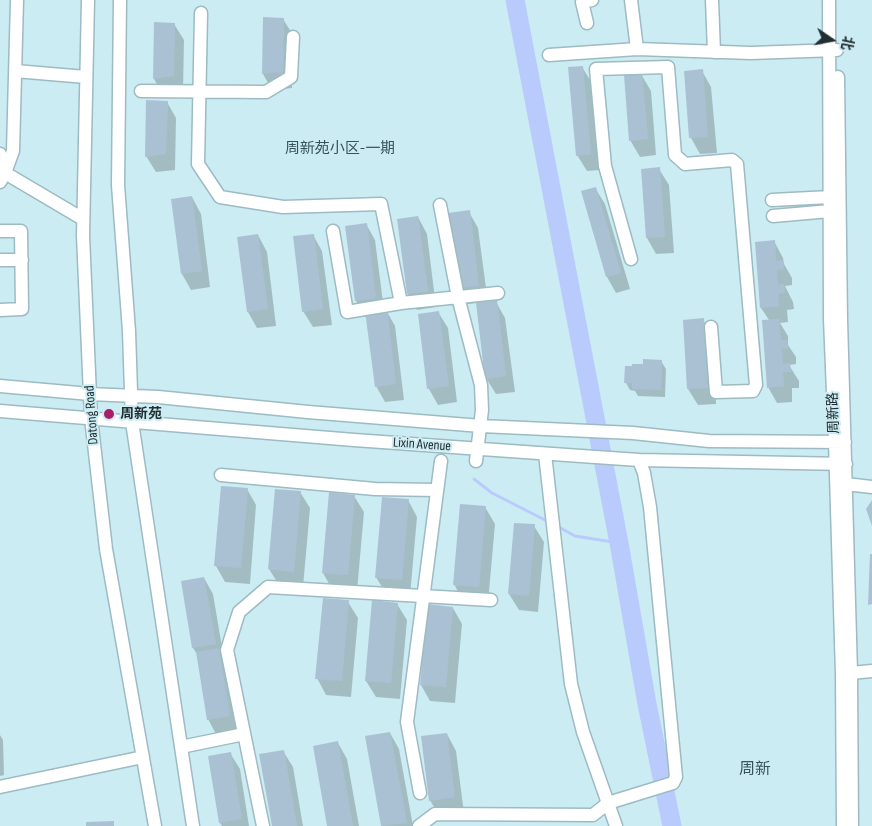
<!DOCTYPE html>
<meta charset="utf-8">
<style>
body{margin:0}
#map{position:relative;width:872px;height:826px;overflow:hidden;background:#ccecf3;font-family:"Sofia Sans Condensed","Noto Sans SC",sans-serif}
canvas{display:block}
.north{position:absolute;left:807px;top:15px;width:50px;height:50px;-webkit-text-stroke:4px #ccecf3;paint-order:stroke;rotate:102deg;font-size:14px;font-weight:700;line-height:20px;text-align:center;color:#222f32}
.north::after{content:'';display:block;margin:auto;width:18px;height:22px;background:#222f32;clip-path:polygon(50% 0,100% 100%,50% 72%,0 100%)}
</style>
<div id="map">
<canvas width="872" height="826"></canvas>
<div class="north">北</div>
</div>
<script>
const g = document.querySelector('canvas').getContext('2d');
g.lineJoin = 'round';
function fillPath(path, color) { g.fillStyle = color; g.fill(path, 'evenodd'); }
const toPath = rows => new Path2D(rows.map(r => 'M' + r).join(''));
function trace(path, color, width, dash) { g.strokeStyle = color; g.lineWidth = width; g.lineCap = dash ? 'butt' : 'round'; g.setLineDash(dash || []); g.stroke(path); }
function label(font, color, halo, rows, align = 'center') {
  g.font = font + ' "Sofia Sans Condensed","Noto Sans SC",sans-serif'; g.lineWidth = 4; g.setLineDash([]); g.textBaseline = 'middle'; g.strokeStyle = halo; g.fillStyle = color; for (const [text, x, y, turn = 0] of rows) {
    g.save(); g.translate(x, y); g.rotate((+turn || 0) * Math.PI / 180); g.textAlign = isNaN(turn) ? turn : align; if (halo) g.strokeText(text, 0, 0); g.fillText(text, 0, 0); g.restore();
  }
}
const shadow = toPath([
 [283,19,293,35,292,88,272,90,263,74],
 [174,24,184,40,183,92,163,95,154,79],
 [582,67,592,83,600,170,587,171,577,155],
 [702,71,711,87,717,153,700,154,691,138],
 [641,74,651,91,656,155,640,157,630,140],
 [167,102,176,118,175,170,156,172,146,156],
 [659,169,669,185,674,253,656,254,647,238,642,170],
 [595,188,605,204,630,289,616,293,607,277,582,192],
 [192,197,201,214,210,287,191,290,182,274],
 [469,212,478,228,488,303,496,302,505,318,515,392,496,394,486,378,477,303,468,304,459,288],
 [418,217,427,234,436,307,417,310,408,294],
 [366,224,375,240,384,310,386,310,395,326,404,400,385,402,376,386,367,316,365,317,356,301],
 [258,235,267,252,276,326,257,328,248,312],
 [313,235,322,251,332,325,313,327,303,311],
 [774,241,783,258,784,264,792,278,792,285,785,286,793,302,794,309,787,310,788,322,780,323,788,336,788,345,796,357,796,364,789,365,799,381,799,388,792,388,792,402,777,403,768,387,769,320,761,308],
 [438,312,448,328,457,402,438,405,429,389],
 [703,320,713,336,716,404,698,405,688,389,685,321],
 [661,361,666,369,665,397,638,396,635,391,630,390,626,383,644,365],
 [247,489,256,505,250,584,225,582,216,566],
 [300,492,310,508,303,587,279,585,269,569],
 [354,496,364,512,357,591,332,589,323,573],
 [408,500,417,517,410,596,386,594,376,577],
 [485,507,495,524,488,603,463,601,454,584],
 [534,526,544,542,538,612,519,610,509,594],
 [204,578,213,594,224,659,239,732,217,736,208,719,197,654,193,648],
 [348,602,358,618,351,697,326,695,317,678],
 [397,604,407,620,400,699,376,697,366,681],
 [453,608,462,624,455,703,430,701,421,685],
 [390,733,399,749,413,826,382,826,367,737],
 [447,734,456,751,464,813,439,816,430,800],
 [0,735,3,740,4,775,0,776],
 [338,743,347,759,359,826,329,826],
 [283,751,293,767,303,826,273,826],
 [230,753,240,769,249,826,222,826,220,823]
]);
const stream = toPath([
 [474,479,492,493,549,522],
 [557,526,575,536,619,543]
]);
const river = toPath([
 [515,0,619,543,647,704,672,826]
]);
const building = toPath([
 [263,17,284,18,283,72,262,74],
 [154,22,175,23,174,76,153,79],
 [583,66,591,154,576,156,568,67],
 [703,69,708,137,689,138,684,71],
 [642,73,648,139,629,141,624,75],
 [146,100,168,101,166,154,145,157],
 [660,167,665,237,646,238,641,169],
 [596,187,621,273,606,277,581,191],
 [192,196,202,271,181,274,171,199],
 [470,210,479,286,458,288,448,213],
 [418,216,428,291,407,294,397,219],
 [367,223,376,298,355,301,345,226],
 [258,234,268,309,247,312,237,237],
 [314,234,323,309,302,312,293,236],
 [775,240,776,261,783,260,784,269,777,270,778,285,784,284,785,293,778,294,779,306,760,308,755,242],
 [497,300,506,376,485,379,476,303],
 [387,309,396,384,375,387,365,311],
 [439,311,449,386,427,389,418,314],
 [704,318,708,388,687,389,683,320],
 [779,319,781,340,787,340,788,348,782,349,783,364,790,363,791,372,783,372,784,386,767,388,762,320],
 [643,359,662,360,661,390,632,389,632,383,624,383,625,366,632,366,632,364,643,364],
 [221,486,248,488,241,568,214,566],
 [275,489,301,491,294,572,268,569],
 [329,492,355,495,348,575,322,573],
 [382,497,409,499,402,580,375,578],
 [872,500,872,526,866,509],
 [460,504,486,506,479,587,453,585],
 [514,523,535,524,529,596,508,594],
 [870,554,872,554,872,604,868,605],
 [204,577,216,644,192,648,181,581],
 [323,598,349,600,342,681,315,679],
 [372,600,398,603,391,683,365,681],
 [427,604,453,607,446,687,420,685],
 [219,648,230,716,207,720,196,652],
 [390,732,407,823,381,826,365,736],
 [447,733,455,797,429,801,421,736],
 [338,741,353,826,327,826,313,746],
 [284,750,297,826,272,826,259,754],
 [231,752,242,819,219,823,208,756],
 [114,821,114,826,86,826,86,822]
]);
const minor = toPath([
 [88,0,83,236,91,418,106,549,155,826],
 [120,0,118,185,129,331,132,422,193,826],
 [631,0,637,49],
 [712,0,714,52],
 [829,0,830,319,835,442,842,674,843,826],
 [201,13,198,164,220,197,283,207,381,204,401,303,498,293],
 [587,23,582,2,592,0],
 [549,55,637,49,751,53,837,50],
 [15,71,86,77],
 [838,77,841,319,851,673,852,826],
 [141,91,266,92,291,77,293,37],
 [0,154,5,173,0,182],
 [0,170,83,219],
 [5,173,13,151,17,0],
 [772,200,830,197],
 [440,205,458,297,481,385,482,410,476,461],
 [773,216,830,211],
 [0,231,21,231,22,309,0,310],
 [333,231,347,312,401,303],
 [631,259,605,166,596,69,668,67,675,155,685,164,732,160,737,164,756,385,753,391,716,392,711,327],
 [0,260,22,260],
 [0,386,90,394,158,397,308,412,481,426,633,433,709,441,845,442],
 [0,411,354,440,581,456,639,460,846,464],
 [545,454,571,684,583,732,616,826],
 [221,475,375,489,437,490],
 [846,484,872,487],
 [851,673,872,671],
 [181,747,244,734],
 [0,787,143,757],
 [420,793,407,722,441,461],
 [263,826,227,650,239,612,268,587,491,600],
 [419,826,435,814,593,815,608,803,673,783,676,777,650,507,644,473,639,460]
]);
const markers = [
 [109,414,6,"#a72069"]
];
const streetNames = [
 ["周新路",834,413,-92],
 ["Datong Road",92,415,-94],
 ["Lixin Avenue",422,445,4]
];
const poiNames = [
 ["周新苑",120,414]
];
const neighbourhoodNames = [
 ["周新苑小区-一期",340,149]
];
const quarterNames = [
 ["周新",755,770]
];
fillPath(shadow, '#0003');
trace(stream, '#b9cbfd', 3);
trace(river, '#b9cbfd', 19);
fillPath(building, '#aac1d3');
trace(minor, '#9cbbc2', 15);
trace(minor, '#fff', 12);
for (const [x, y, r, color] of markers) { const dot = new Path2D(); dot.arc(x, y, r, 0, 2 * Math.PI); g.fillStyle = color; g.fill(dot); trace(dot, '#ccecf3', 2); }
label('14px', '#222f32', '#ccecf3', streetNames);
label('bold 14px', '#222f32', '#ccecf3', poiNames, 'left');
label('15px', '#38545a', '#ccecf3', neighbourhoodNames);
label('16px', '#38545a', '#ccecf3', quarterNames);
</script>
